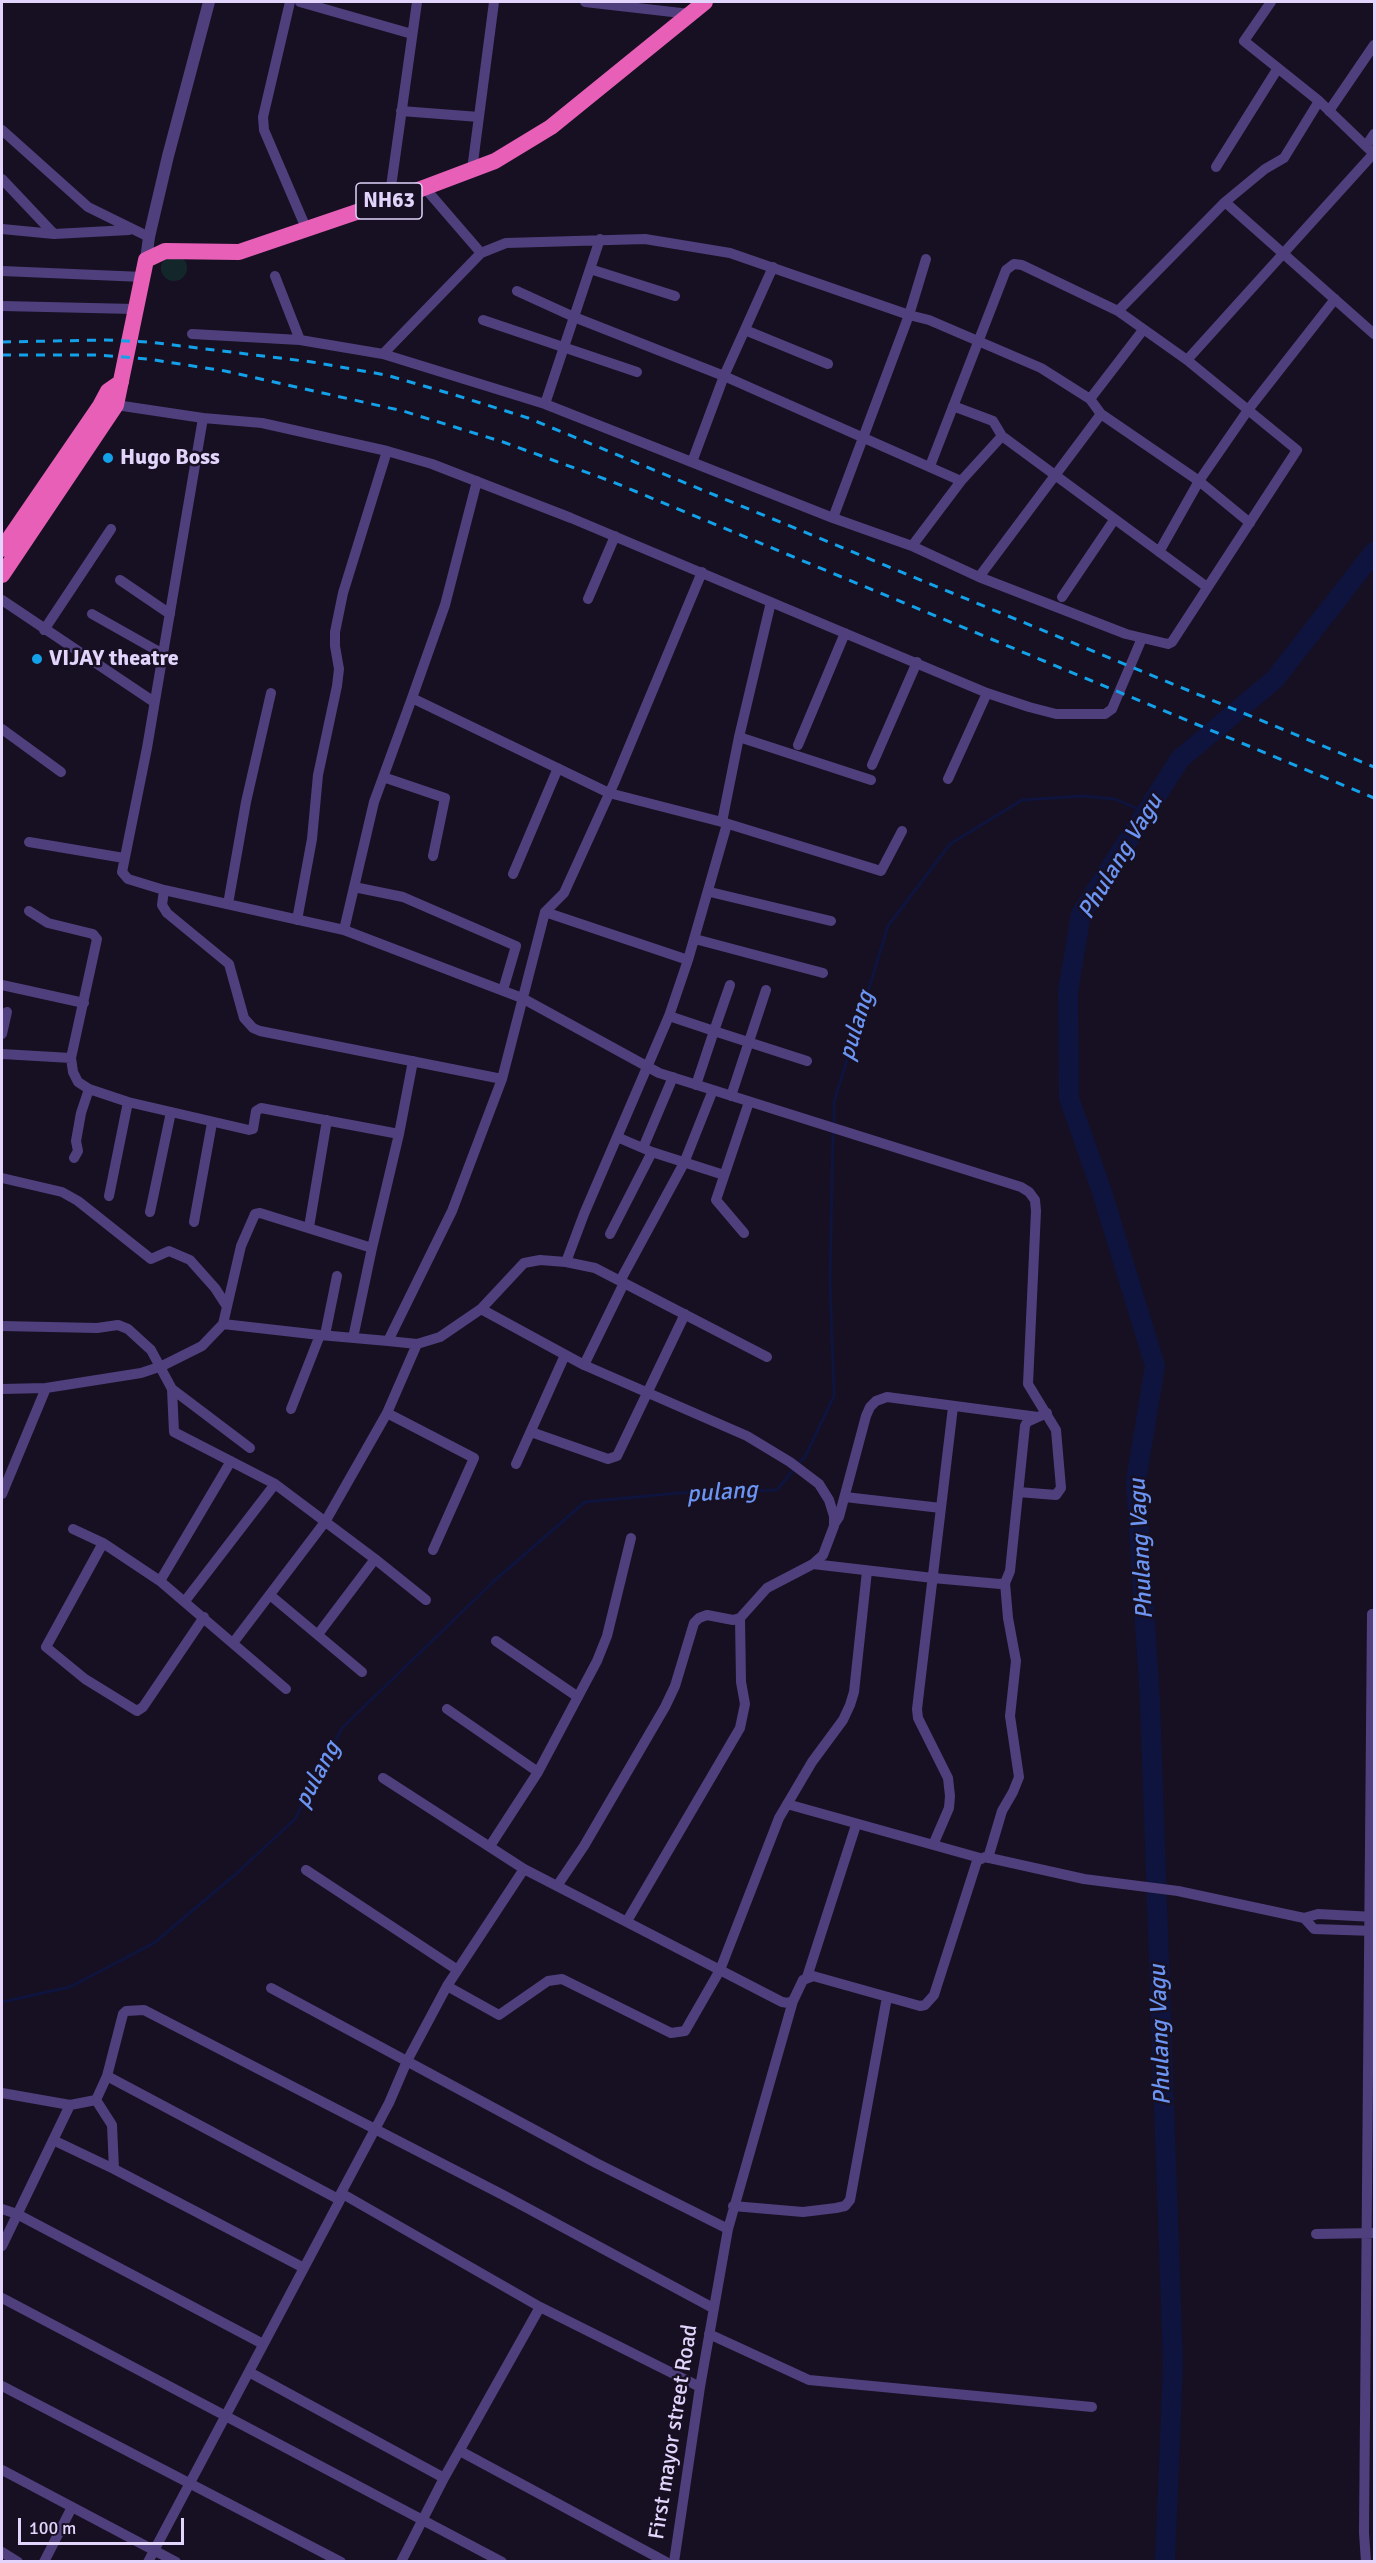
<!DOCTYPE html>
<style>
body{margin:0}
#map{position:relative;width:1376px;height:2563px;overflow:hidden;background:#171022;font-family:Signika,sans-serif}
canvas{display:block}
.frame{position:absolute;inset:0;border:3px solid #e2d4fb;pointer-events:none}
.scale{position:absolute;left:18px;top:2518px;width:166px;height:27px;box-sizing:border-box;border:3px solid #e2d4fb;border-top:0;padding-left:8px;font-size:18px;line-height:21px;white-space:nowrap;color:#e2d4fb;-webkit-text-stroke:4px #171022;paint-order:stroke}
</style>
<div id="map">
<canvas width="1376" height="2563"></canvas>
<div class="frame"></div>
<div class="scale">100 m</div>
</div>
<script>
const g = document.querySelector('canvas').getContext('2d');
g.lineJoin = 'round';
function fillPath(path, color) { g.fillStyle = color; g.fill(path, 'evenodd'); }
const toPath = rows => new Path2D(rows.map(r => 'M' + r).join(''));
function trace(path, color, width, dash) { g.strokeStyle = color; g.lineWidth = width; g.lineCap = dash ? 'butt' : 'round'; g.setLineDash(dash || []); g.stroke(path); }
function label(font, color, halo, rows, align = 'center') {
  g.font = font + ' Signika,sans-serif'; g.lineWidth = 5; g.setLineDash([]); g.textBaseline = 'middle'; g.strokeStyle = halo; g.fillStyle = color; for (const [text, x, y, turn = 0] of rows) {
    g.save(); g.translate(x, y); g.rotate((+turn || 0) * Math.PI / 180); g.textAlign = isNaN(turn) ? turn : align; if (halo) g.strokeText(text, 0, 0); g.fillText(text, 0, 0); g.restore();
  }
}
const green = toPath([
 '161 268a13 13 0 1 1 26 0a13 13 0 1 1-26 0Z'
]);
const stream = toPath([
 [834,1125,834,1102,888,926,950,844,1022,800,1083,796,1115,799,1147,813],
 [798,1464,805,1457,834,1396,830,1280,833,1132],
 [2,2002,70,1987,154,1943,237,1873,295,1819,342,1728,494,1581,585,1502,678,1493,777,1490,794,1469]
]);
const river = toPath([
 [1165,2562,1173,2364,1150,1702,1136,1481,1155,1366,1102,1192,1069,1098,1068,991,1081,914,1180,759,1275,679,1374,552]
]);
const minor = toPath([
 [290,2,263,117,264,130,306,228],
 [300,2,412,34],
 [585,2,690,14],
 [1271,2,1244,41,1319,101,1374,154],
 [401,111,479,117],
 [1329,111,1374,45],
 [2,130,88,207,149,237],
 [1366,146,1374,134],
 [1216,167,1278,68],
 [472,170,494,2],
 [2,179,54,234,2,229],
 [424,187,481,253,506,243,645,239,730,253,909,315,929,320,1041,368,1090,399,1101,414,1199,481,1250,523],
 [389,201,417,2],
 [1225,202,1265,169,1284,158,1319,101],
 [54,234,129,230],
 [600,239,574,317,724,376,961,481,1002,436,1207,587],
 [590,269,675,296],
 [2,271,143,277],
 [275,276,300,340],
 [517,291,574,317,545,404],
 [2,306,135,309],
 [1118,311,1225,202,1374,334],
 [483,320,637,372],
 [745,330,828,364],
 [192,334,300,340,383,354,545,404,833,518,912,546,979,577,1101,414],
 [383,354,481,253],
 [1187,360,1374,153],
 [1090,399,1143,330],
 [116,405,203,418,262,423,387,451,432,464,571,518,987,693,1029,707,1056,714,1105,714,1112,709,1142,638],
 [953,406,993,421,1002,436],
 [203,418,147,748,122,872,128,879,164,890,344,930],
 [692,462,724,376,773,267],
 [930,466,1006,270,1014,264,1022,265,1118,311,1187,360,1297,450,1172,642,1168,644,1126,634,979,577],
 [477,481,445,605,412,698,609,793,722,822],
 [833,518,909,315,926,259],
 [912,546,961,481],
 [1159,552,1199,481,1248,410,1335,299],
 [702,572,614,783,564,893,545,912,688,960,727,824],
 [120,580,170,614],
 [1062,597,1114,520],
 [588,599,615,536],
 [2,600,154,702],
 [771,602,739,737,871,780],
 [92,614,163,654],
 [44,630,111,529],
 [412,698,374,802,344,930,522,998,659,1073,1021,1187,1029,1192,1035,1200,1036,1211,1028,1384,1056,1430,1061,1488,1056,1495,1018,1492],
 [2,729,61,772],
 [739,737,722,822,881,871,902,831],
 [798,745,845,633],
 [872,765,917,662],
 [383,777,445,798,433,856],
 [948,779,987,693],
 [29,842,124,858],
 [513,874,558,768],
 [354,887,403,897,516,946,503,990],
 [164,890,162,905,167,913,229,964,244,1018,253,1028,260,1031,502,1079,545,912],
 [710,892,831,921],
 [228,904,246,802,271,693],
 [29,911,48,923,93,934,97,939,71,1058,73,1072,78,1082,89,1089,128,1102,249,1130,253,1129,256,1111,261,1108,399,1134],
 [297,920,312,839,318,775,337,686,339,669,335,646,335,632,343,593,387,451],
 [695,939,823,973],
 [2,985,84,1003],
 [730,985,714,1031,807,1061],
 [669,1016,714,1031,696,1085],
 [2,1034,7,1012],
 [2,1054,71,1058],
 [502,1079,452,1211,388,1341,417,1344,440,1337,481,1309,524,1263,540,1260,566,1262,584,1214,669,1016,688,960],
 [731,1096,766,990],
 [617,1137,652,1152,724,1175],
 [643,1148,673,1077],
 [74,1158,78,1151,76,1141,81,1113,89,1089],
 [2,1178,62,1192,78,1201,151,1259,169,1251,190,1260,215,1288,226,1305],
 [109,1196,128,1102],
 [150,1212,171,1112],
 [194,1222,212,1123],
 [309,1227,327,1120],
 [744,1233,716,1200,749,1102],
 [610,1234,652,1152],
 [372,1248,399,1134,413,1061],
 [566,1262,595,1268,767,1357],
 [620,1281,684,1163,713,1090],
 [481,1309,584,1365,624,1283],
 [2,1326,97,1328,118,1325,128,1329,151,1350,172,1389,174,1432,275,1484,375,1559,319,1633],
 [325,1335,337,1276],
 [353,1338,372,1248,260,1213,255,1214,241,1246,223,1324,320,1335,388,1341],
 [584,1365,747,1436,790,1462,819,1484,829,1500,834,1516,834,1526,823,1555,813,1564,767,1588,740,1618,741,1682,745,1704,740,1728,627,1921],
 [2,1389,46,1388,141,1373,162,1366,202,1346,223,1324],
 [172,1389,250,1448],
 [291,1409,320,1335],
 [387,1413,474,1458,433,1550],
 [531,1432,608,1459,617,1456,685,1314],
 [516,1464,565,1355],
 [2,1494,46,1388],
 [845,1497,941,1508],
 [835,1523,839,1517,866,1416,870,1407,876,1401,887,1397,1038,1417],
 [73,1529,103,1543,160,1581,286,1689],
 [103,1543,46,1647,85,1679,137,1711,143,1707,204,1617],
 [375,1559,426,1600],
 [813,1564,933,1578,1000,1584,1005,1583,1010,1571,1025,1426,1027,1422,1047,1413],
 [160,1581,231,1461],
 [270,1595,362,1672],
 [185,1601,275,1484],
 [496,1641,578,1697],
 [233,1643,325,1522,387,1413,417,1344],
 [447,1709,538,1772],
 [383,1778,524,1869,782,2002,788,2003,793,2001,803,1980,813,1976,920,2006,925,2005,934,1995,977,1861,985,1857,1084,1879,1178,1891,1304,1918,1318,1914,1374,1917],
 [787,1804,980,1858],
 [933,1845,949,1808,950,1796,948,1778,918,1718,917,1709,953,1407],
 [490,1846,538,1772,597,1661,607,1636,631,1538],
 [988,1858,1002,1811,1013,1792,1019,1777,1010,1716,1016,1661,1008,1618,1005,1583],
 [306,1870,456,1969],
 [557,1886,584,1846,665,1707,675,1686,694,1623,699,1618,707,1615,733,1620,740,1618],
 [1304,1918,1314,1929,1374,1931],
 [807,1977,856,1825],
 [447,1986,499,2015,548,1981,562,1979,671,2033,685,2031,720,1970,779,1818,812,1762,843,1720,850,1705,854,1692,867,1571],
 [271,1988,596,2163,728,2229],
 [2,2093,70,2105,96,2100,107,2076],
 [96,2100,112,2125,114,2169],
 [53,2140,114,2169,304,2268],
 [341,2193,540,2307],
 [340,2200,107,2076,123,2014,126,2011,144,2010,503,2195,713,2308],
 [733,2206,803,2212,836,2208,845,2206,850,2200,887,1997],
 [2,2209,17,2214,263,2344],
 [1316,2234,1374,2233],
 [2,2246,70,2105],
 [2,2298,502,2562],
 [709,2334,809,2380,1092,2407],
 [249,2372,444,2478,540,2307,700,2387],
 [2,2386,341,2562],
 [460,2451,666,2562],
 [2,2470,176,2562],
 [2,2552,18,2562],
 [44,2562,72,2507],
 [148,2562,340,2200,341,2193,389,2103,407,2061,447,1986,524,1869],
 [401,2562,444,2478],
 [674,2562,700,2387,728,2229,793,2001],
 [1366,2562,1364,2533,1372,1614,1374,1614]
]);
const tertiary = toPath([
 [146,260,149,237,168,156,209,2]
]);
const trunk = toPath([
 [2,549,100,406,108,391,121,382],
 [2,575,116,405,146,260,165,251,239,252,389,201,495,161,551,127,705,2]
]);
const rail = toPath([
 [2,342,105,340,149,342,312,362,386,375,455,395,528,418,1374,767],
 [2,355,98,355,148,359,225,371,403,411,503,442,613,482,1374,798]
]);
const markers = [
 [108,458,6,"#13a1e9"],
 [37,659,6,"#13a1e9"]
];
const shields = [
 [389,201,66]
];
const shieldNames = [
 ["NH63",389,201]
];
const poiNames = [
 ["Hugo Boss",120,458],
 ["VIJAY theatre",49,659]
];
const streetNames = [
 ["First mayor street Road",674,2432,-81]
];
const waterNames = [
 ["Phulang Vagu",1121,857,-59],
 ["pulang",857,1026,-73],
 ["pulang",722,1493,-4],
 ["Phulang Vagu",1142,1549,-93],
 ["pulang",318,1775,-62],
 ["Phulang Vagu",1161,2035,-92]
];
fillPath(green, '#13272b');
trace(stream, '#0e143d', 3);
trace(river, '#0e143d', 20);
trace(minor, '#503f7d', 10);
trace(tertiary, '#503f7d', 12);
trace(trunk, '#e85fb8', 16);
trace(rail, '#13a1e9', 3, [9, 8]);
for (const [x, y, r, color] of markers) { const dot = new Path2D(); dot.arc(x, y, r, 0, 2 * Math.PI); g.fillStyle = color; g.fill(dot); trace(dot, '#171022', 2); }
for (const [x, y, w] of shields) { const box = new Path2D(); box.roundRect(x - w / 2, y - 18, w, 36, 4.5); g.fillStyle = '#171022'; g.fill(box); trace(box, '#e2d4fb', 1.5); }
label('bold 21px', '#e2d4fb', null, shieldNames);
label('bold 22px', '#e2d4fb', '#171022', poiNames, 'left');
label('22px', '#e2d4fb', '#171022', streetNames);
label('italic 24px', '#6b94f3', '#171022', waterNames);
</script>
